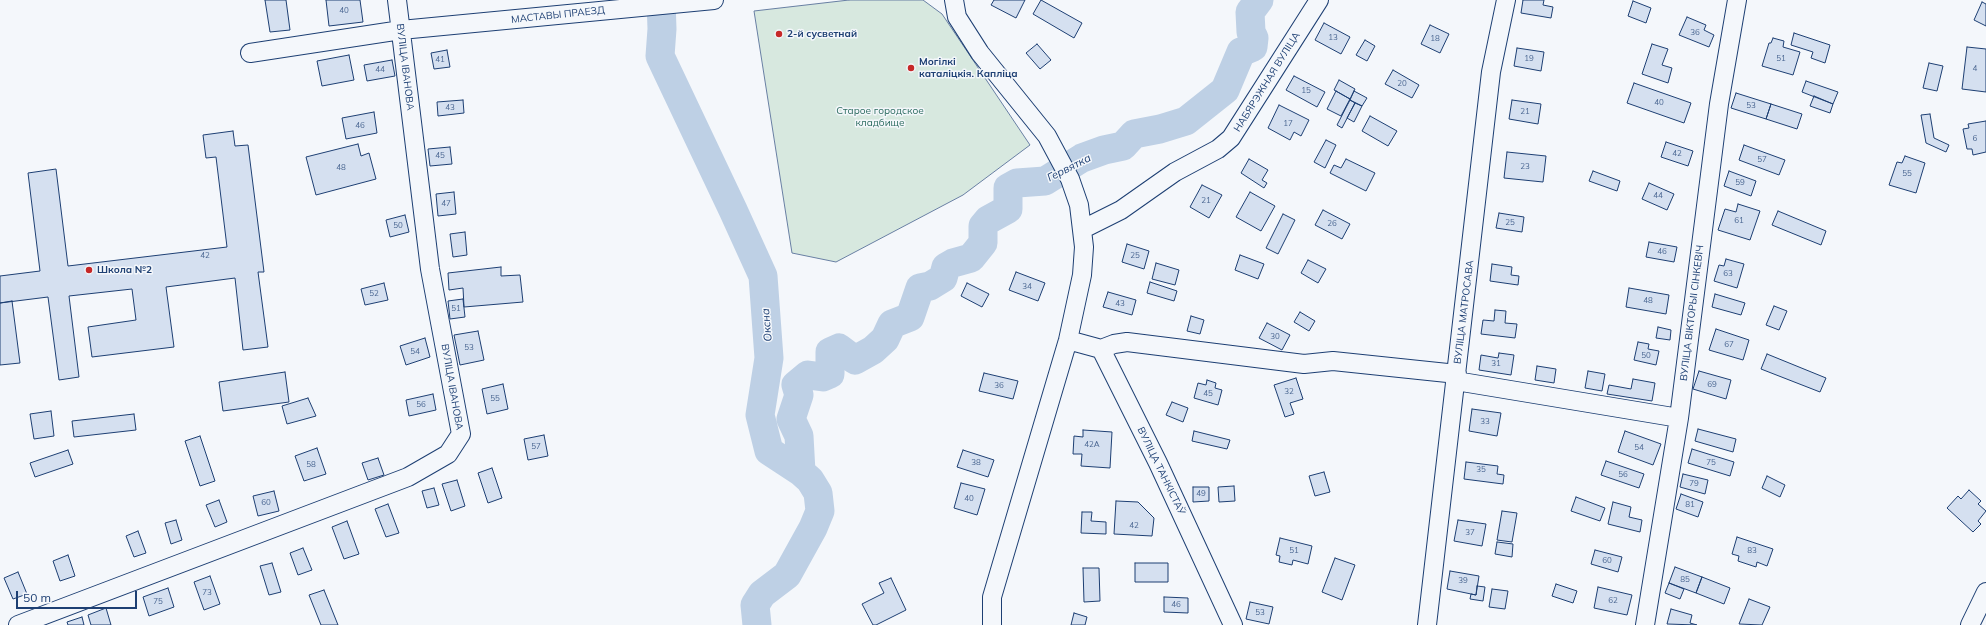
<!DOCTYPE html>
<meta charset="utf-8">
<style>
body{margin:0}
#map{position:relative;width:1986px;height:625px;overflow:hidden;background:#f4f7fb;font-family:Mulish,sans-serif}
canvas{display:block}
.scale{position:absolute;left:16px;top:591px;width:121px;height:18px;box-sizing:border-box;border:2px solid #1d3f73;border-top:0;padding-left:5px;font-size:12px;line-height:14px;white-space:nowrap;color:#1d3f73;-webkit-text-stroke:3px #f4f7fb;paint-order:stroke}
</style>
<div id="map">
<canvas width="1986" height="625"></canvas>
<div class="scale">50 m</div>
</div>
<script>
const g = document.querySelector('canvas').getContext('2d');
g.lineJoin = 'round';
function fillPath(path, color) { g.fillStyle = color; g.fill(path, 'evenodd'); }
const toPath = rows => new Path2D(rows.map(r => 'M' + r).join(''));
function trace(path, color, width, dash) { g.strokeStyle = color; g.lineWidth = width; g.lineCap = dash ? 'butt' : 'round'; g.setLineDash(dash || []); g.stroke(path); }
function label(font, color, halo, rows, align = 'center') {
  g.font = font + ' Mulish,sans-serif'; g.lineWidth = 3; g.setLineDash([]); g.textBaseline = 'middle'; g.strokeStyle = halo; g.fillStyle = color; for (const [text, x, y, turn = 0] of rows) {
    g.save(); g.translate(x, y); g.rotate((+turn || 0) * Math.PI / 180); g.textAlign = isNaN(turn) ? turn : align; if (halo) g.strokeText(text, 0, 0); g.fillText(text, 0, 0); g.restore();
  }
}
const green = toPath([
 [849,0,923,0,942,14,1030,145,963,195,836,262,792,253,754,11,849,0]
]);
const river = toPath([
 [661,0,662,29,660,56,733,210,763,276,769,358,760,415,769,451,801,472,810,480,818,493,820,511,813,528,787,575,762,594,755,605,757,625],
 [801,472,799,436,791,419,799,395,796,385,808,375,823,377,830,374,830,352,839,348,855,360,873,350,885,339,892,324,910,317,920,288,930,286,943,278,946,267,953,263,971,258,983,243,983,226,988,220,1008,209,1008,188,1017,183,1045,181,1082,158,1104,150,1123,146,1134,134,1160,129,1186,121,1225,90,1241,52,1253,47,1254,38,1251,32,1250,12,1259,0]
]);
const building = toPath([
 [265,0,286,0,290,30,270,32,265,0],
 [326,0,360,0,363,22,329,26,326,0],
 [994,0,1025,0,1016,18,991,5,994,0],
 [1041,0,1082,23,1074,38,1033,14,1041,0],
 [1523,0,1544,0,1543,5,1553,7,1551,18,1521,13,1523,0],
 [1633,1,1651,8,1646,23,1628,16,1633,1],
 [1982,2,1986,4,1986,26,1974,20,1982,2],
 [1687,17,1706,25,1704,30,1714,35,1709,47,1679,35,1687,17],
 [1324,23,1350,37,1341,54,1315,40,1324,23],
 [1430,25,1449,34,1440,53,1421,44,1430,25],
 [1794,33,1830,45,1825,63,1811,58,1813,52,1791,45,1794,33],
 [1773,38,1784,41,1783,47,1800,52,1793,75,1762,66,1769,43,1771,43,1773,38],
 [1365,40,1375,46,1367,61,1356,55,1365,40],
 [1037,44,1051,60,1040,69,1026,53,1037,44],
 [1652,44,1668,49,1662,65,1672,68,1668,83,1642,74,1652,44],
 [1967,47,1986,49,1986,92,1962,89,1967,47],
 [1517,48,1544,52,1541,71,1514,66,1517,48],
 [447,50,450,67,434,69,431,53,447,50],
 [349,55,354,80,322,86,317,61,349,55],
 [392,60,395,76,367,81,364,65,392,60],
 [1929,63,1943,66,1937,91,1923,88,1929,63],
 [1393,70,1419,85,1412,98,1385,84,1393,70],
 [1294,76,1325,92,1317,107,1286,90,1294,76],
 [1339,80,1355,89,1350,99,1334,90,1339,80],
 [1806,81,1838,92,1833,104,1802,92,1806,81],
 [1634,83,1691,103,1684,123,1627,103,1634,83],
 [1336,91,1350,99,1341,116,1327,109,1336,91],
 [1354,91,1367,98,1362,106,1350,100,1354,91],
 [1736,93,1771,104,1766,119,1731,108,1736,93],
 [1814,96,1833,104,1830,113,1810,106,1814,96],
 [463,100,464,113,438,116,437,102,463,100],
 [1350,100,1355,103,1342,128,1337,125,1350,100],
 [1512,100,1541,104,1538,124,1509,119,1512,100],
 [1355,103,1362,106,1354,122,1347,118,1355,103],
 [1771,104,1802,114,1797,129,1766,119,1771,104],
 [1279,105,1309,120,1301,136,1294,132,1290,140,1268,128,1279,105],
 [374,112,377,133,346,139,342,118,374,112],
 [1930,114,1934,138,1949,145,1946,152,1926,143,1921,115,1930,114],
 [1370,116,1397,131,1388,146,1362,131,1370,116],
 [1986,121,1986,152,1973,155,1972,149,1967,149,1963,129,1969,128,1968,124,1986,121],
 [233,131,235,146,248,145,264,272,258,272,268,347,243,350,235,278,166,287,174,347,92,357,88,327,136,320,132,289,69,296,79,377,59,380,48,297,0,303,0,276,40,271,28,173,56,169,68,266,227,247,216,157,206,158,203,135,233,131],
 [1326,140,1336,145,1325,168,1314,162,1326,140],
 [1666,142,1693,151,1688,166,1661,157,1666,142],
 [358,144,361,156,369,153,376,179,316,195,306,157,358,144],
 [1744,145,1785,160,1779,175,1739,160,1744,145],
 [450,147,452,164,430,166,428,149,450,147],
 [1507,152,1546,156,1543,182,1504,178,1507,152],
 [1905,156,1925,163,1916,193,1889,185,1897,162,1902,163,1905,156],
 [1249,159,1268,170,1262,180,1267,183,1264,188,1241,173,1249,159],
 [1346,159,1375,173,1366,191,1330,173,1334,165,1341,168,1346,159],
 [1593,171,1620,181,1617,191,1589,181,1593,171],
 [1729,171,1756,181,1751,196,1724,186,1729,171],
 [1649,183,1674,194,1667,210,1642,199,1649,183],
 [1202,185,1222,195,1209,218,1190,207,1202,185],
 [454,192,456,214,438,216,436,194,454,192],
 [1250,192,1275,206,1261,231,1236,217,1250,192],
 [1738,204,1760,211,1750,240,1718,230,1725,209,1736,212,1738,204],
 [1323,210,1350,224,1342,239,1315,225,1323,210],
 [1778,211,1826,231,1821,245,1772,225,1778,211],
 [1499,213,1524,217,1522,232,1496,228,1499,213],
 [1283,214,1295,220,1278,254,1266,248,1283,214],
 [405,215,409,232,390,237,386,220,405,215],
 [465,232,467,255,453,257,450,234,465,232],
 [1649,242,1677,247,1674,262,1646,257,1649,242],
 [1127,244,1149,251,1144,269,1122,262,1127,244],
 [1240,255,1264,264,1258,279,1235,270,1240,255],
 [1726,259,1744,264,1737,288,1714,281,1719,265,1724,266,1726,259],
 [1308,260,1326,269,1318,283,1301,273,1308,260],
 [1156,263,1179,270,1175,285,1152,279,1156,263],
 [1492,264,1512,267,1511,275,1519,276,1518,285,1490,281,1492,264],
 [501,267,501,276,520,275,523,302,464,307,463,288,449,290,448,273,501,267],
 [1016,272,1045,283,1038,301,1009,290,1016,272],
 [1150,282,1177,291,1174,301,1147,293,1150,282],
 [384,283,388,300,365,305,361,289,384,283],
 [967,283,989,294,982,307,961,296,967,283],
 [1629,288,1669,295,1666,314,1626,307,1629,288],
 [1108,292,1136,300,1132,315,1103,307,1108,292],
 [1715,294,1745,303,1741,315,1712,307,1715,294],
 [463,299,465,317,450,319,448,301,463,299],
 [12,301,20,363,0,365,0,303,12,301],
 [1774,306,1787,311,1779,330,1766,325,1774,306],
 [1495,310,1506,311,1505,323,1517,324,1515,338,1481,334,1483,320,1494,321,1495,310],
 [1300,312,1315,321,1309,331,1294,322,1300,312],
 [1191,316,1204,320,1200,334,1187,331,1191,316],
 [1267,323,1290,335,1282,350,1259,338,1267,323],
 [1658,327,1671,330,1670,340,1656,338,1658,327],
 [1716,329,1749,340,1743,360,1709,350,1716,329],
 [478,331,484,360,460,365,454,335,478,331],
 [425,338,430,357,406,365,400,346,425,338],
 [1638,342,1649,344,1648,349,1659,351,1656,365,1634,360,1638,342],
 [1499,353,1514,355,1511,375,1479,370,1481,355,1498,358,1499,353],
 [1767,354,1826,378,1820,392,1761,369,1767,354],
 [1537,366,1556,369,1554,383,1535,380,1537,366],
 [1588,371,1605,374,1602,391,1585,388,1588,371],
 [1699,371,1731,380,1726,399,1693,389,1699,371],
 [285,372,289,402,223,411,219,382,285,372],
 [984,373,1018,381,1013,399,979,391,984,373],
 [1296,378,1303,399,1290,403,1294,414,1285,417,1274,385,1296,378],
 [1633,379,1655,383,1652,401,1607,394,1609,385,1631,389,1633,379],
 [1207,380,1216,383,1215,388,1222,390,1218,405,1194,398,1198,383,1206,385,1207,380],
 [503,384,508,409,487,414,482,389,503,384],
 [433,394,436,410,409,416,406,400,433,394],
 [308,398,316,416,287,424,282,406,308,398],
 [1172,402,1188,408,1183,422,1166,415,1172,402],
 [1472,409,1501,413,1497,436,1469,431,1472,409],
 [51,411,54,436,34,439,30,414,51,411],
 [134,414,136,430,74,437,72,421,134,414],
 [1698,429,1736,439,1733,452,1695,441,1698,429],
 [1083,430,1112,432,1110,468,1081,466,1082,454,1073,454,1074,436,1083,437,1083,430],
 [1194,431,1230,440,1227,449,1192,441,1194,431],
 [1625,431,1661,444,1653,465,1618,452,1625,431],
 [544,435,548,456,528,460,524,439,544,435],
 [200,436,215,481,200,486,185,441,200,436],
 [317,448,326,474,304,481,295,456,317,448],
 [1692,449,1734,462,1730,476,1688,463,1692,449],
 [68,450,73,464,35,477,30,463,68,450],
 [963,450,994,460,988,477,957,467,963,450],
 [378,458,384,475,368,480,362,463,378,458],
 [1606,461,1644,474,1639,488,1601,475,1606,461],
 [1466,462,1498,466,1497,474,1504,475,1503,484,1464,479,1466,462],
 [492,468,502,498,488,503,478,473,492,468],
 [1324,472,1330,492,1315,496,1309,476,1324,472],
 [1683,474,1708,480,1705,494,1680,487,1683,474],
 [1767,476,1785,485,1780,497,1762,488,1767,476],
 [457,480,465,506,451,511,442,484,457,480],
 [961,483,985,489,977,515,954,508,961,483],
 [1234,486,1235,501,1219,502,1218,487,1234,486],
 [1193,487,1209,487,1209,501,1193,502,1193,487],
 [434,488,439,505,427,508,422,491,434,488],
 [1969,490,1981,501,1978,504,1986,511,1978,521,1981,524,1973,532,1947,508,1958,496,1961,499,1969,490],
 [274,491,279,511,258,516,253,496,274,491],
 [1681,494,1703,502,1698,517,1676,509,1681,494],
 [1576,497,1605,508,1600,521,1571,511,1576,497],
 [219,500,227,522,215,527,206,505,219,500],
 [1116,501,1138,502,1154,518,1152,536,1114,534,1116,501],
 [1613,502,1631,507,1629,517,1642,520,1640,532,1608,524,1613,502],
 [388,504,399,533,386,537,375,509,388,504],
 [1502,511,1517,513,1512,542,1497,540,1502,511],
 [1082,512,1092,512,1091,521,1106,522,1106,534,1081,533,1082,512],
 [176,520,182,540,171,544,165,523,176,520],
 [1458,520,1486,524,1482,546,1454,541,1458,520],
 [347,521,359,554,344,559,332,527,347,521],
 [138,531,146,553,134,557,126,536,138,531],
 [1737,537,1773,549,1767,566,1757,562,1756,567,1738,561,1739,556,1732,554,1737,537],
 [1280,538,1312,546,1308,564,1293,560,1292,565,1279,562,1280,556,1276,555,1280,538],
 [1497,542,1513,544,1512,557,1495,554,1497,542],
 [303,548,312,570,298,575,290,553,303,548],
 [1595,550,1622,557,1618,572,1591,564,1595,550],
 [68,555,75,576,60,581,53,561,68,555],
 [1335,558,1355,565,1342,600,1322,592,1335,558],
 [272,563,281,592,269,595,260,566,272,563],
 [1135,563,1168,563,1168,582,1135,582,1135,563],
 [1675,567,1702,577,1696,593,1669,583,1675,567],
 [1083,568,1099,568,1100,601,1084,602,1083,568],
 [1450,571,1479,576,1476,595,1447,589,1450,571],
 [18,572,27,594,13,599,4,578,18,572],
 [210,576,220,604,204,610,194,582,210,576],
 [1702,577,1730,588,1724,604,1696,593,1702,577],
 [891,578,906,610,876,625,873,625,862,604,884,593,879,583,891,578],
 [1669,583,1684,589,1680,599,1665,593,1669,583],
 [1556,584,1577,591,1573,603,1552,596,1556,584],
 [1477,586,1485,587,1483,601,1470,599,1471,594,1476,595,1477,586],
 [1598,587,1632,595,1627,615,1594,608,1598,587],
 [168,588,174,607,149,616,143,597,168,588],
 [1492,589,1508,591,1505,609,1489,607,1492,589],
 [324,590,338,625,321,625,309,595,324,590],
 [1164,597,1188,598,1188,613,1164,612,1164,597],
 [1749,599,1770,607,1762,625,1739,624,1749,599],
 [1250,602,1273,607,1269,624,1246,619,1250,602],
 [106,608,111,625,91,625,88,615,106,608],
 [1671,609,1692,615,1690,623,1697,625,1667,624,1671,609],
 [1074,613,1087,617,1085,625,1071,625,1074,613],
 [82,617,84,625,68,625,67,622,82,617]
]);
const minor = toPath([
 [954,0,957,17,980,53,1047,136,1070,179,1079,205,1084,247,1082,275,1068,340,992,597,992,625],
 [250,53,401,30,714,0],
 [1083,229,1121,210,1175,172,1218,149,1231,138,1319,0],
 [1068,340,1101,349,1158,463,1233,625],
 [1101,349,1114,344,1127,342,1304,364,1333,361,1457,374],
 [1456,381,1679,418],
 [18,625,408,477,448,454,461,434,430,269,397,0],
 [1427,625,1491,72,1506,0],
 [1645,625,1679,418,1719,104,1737,0],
 [1970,625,1986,592]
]);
const markers = [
 [779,34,4,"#c62828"],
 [911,68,4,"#c62828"],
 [89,270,4,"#c62828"]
];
const numberNames = [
 ["40",344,11],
 ["36",1695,33],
 ["13",1333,38],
 ["18",1435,39],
 ["19",1529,59],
 ["51",1781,59],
 ["41",440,60],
 ["4",1975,69],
 ["44",380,70],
 ["20",1402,84],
 ["15",1306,91],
 ["40",1659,103],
 ["53",1751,106],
 ["43",450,108],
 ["21",1525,112],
 ["17",1288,124],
 ["46",360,126],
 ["6",1975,139],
 ["42",1677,154],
 ["45",440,156],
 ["57",1762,160],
 ["23",1525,167],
 ["48",341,168],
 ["55",1907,174],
 ["59",1740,183],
 ["44",1658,196],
 ["21",1206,201],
 ["47",446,204],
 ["61",1739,221],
 ["25",1510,223],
 ["26",1332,224],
 ["50",398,226],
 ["46",1662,252],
 ["42",205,256],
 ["25",1135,256],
 ["63",1728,274],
 ["34",1027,287],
 ["52",374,294],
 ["48",1648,301],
 ["43",1120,304],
 ["51",456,309],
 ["30",1275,337],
 ["67",1729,345],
 ["53",469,348],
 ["54",415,352],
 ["50",1646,356],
 ["31",1496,364],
 ["69",1712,385],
 ["36",999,386],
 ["32",1289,392],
 ["45",1208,394],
 ["55",495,399],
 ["56",421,405],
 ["33",1485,422],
 ["42А",1092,445],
 ["57",536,447],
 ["54",1639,448],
 ["38",976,463],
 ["75",1711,463],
 ["58",311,465],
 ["35",1481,470],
 ["56",1623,475],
 ["79",1694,484],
 ["49",1201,494],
 ["40",969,499],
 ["60",266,503],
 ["81",1690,505],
 ["42",1134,526],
 ["37",1470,533],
 ["51",1294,551],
 ["83",1752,551],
 ["60",1607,561],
 ["85",1685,580],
 ["39",1463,581],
 ["73",207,593],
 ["62",1613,601],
 ["75",158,602],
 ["46",1176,605],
 ["53",1260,613]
];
const streetNames = [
 ["МАСТАВЫ ПРАЕЗД",558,15,-6],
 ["ВУЛІЦА ІВАНОВА",405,67,83],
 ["НАБЯРЭЖНАЯ ВУЛІЦА",1267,82,-58],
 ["ВУЛІЦА МАТРОСАВА",1464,312,-83],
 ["ВУЛІЦА ВІКТОРЫІ СІНКЕВІЧ",1692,313,-83],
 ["ВУЛІЦА ІВАНОВА",452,387,80],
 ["ВУЛІЦА ТАНКІСТАЎ",1161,471,64]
];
const poiNames = [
 ["2-й сусветнай",787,34],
 ["Могілкі",919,62],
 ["каталіцкія. Капліца",919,74],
 ["Школа №2",97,270]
];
const parkNames = [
 ["Старое городское",880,111],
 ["кладбище",880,123]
];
const waterNames = [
 ["Гервятка",1069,168,-27],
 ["Оксна",767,325,-95]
];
fillPath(green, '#d7e8df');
trace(green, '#687fa3', 1);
trace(river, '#bed0e5', 29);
fillPath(building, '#d5e0f0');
trace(building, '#1d3f73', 1);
trace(minor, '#1d3f73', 20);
trace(minor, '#f4f7fb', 18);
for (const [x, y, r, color] of markers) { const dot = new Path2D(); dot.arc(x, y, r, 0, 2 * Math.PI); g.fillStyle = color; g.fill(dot); trace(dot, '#f4f7fb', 1.5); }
label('8px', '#4b6792', null, numberNames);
label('10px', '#1d3f73', '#f4f7fb', streetNames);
label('bold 10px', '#1d3f73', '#f4f7fb', poiNames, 'left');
label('10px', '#2c6c60', '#f4f7fb', parkNames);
label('italic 11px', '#1d3f73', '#f4f7fb', waterNames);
</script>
